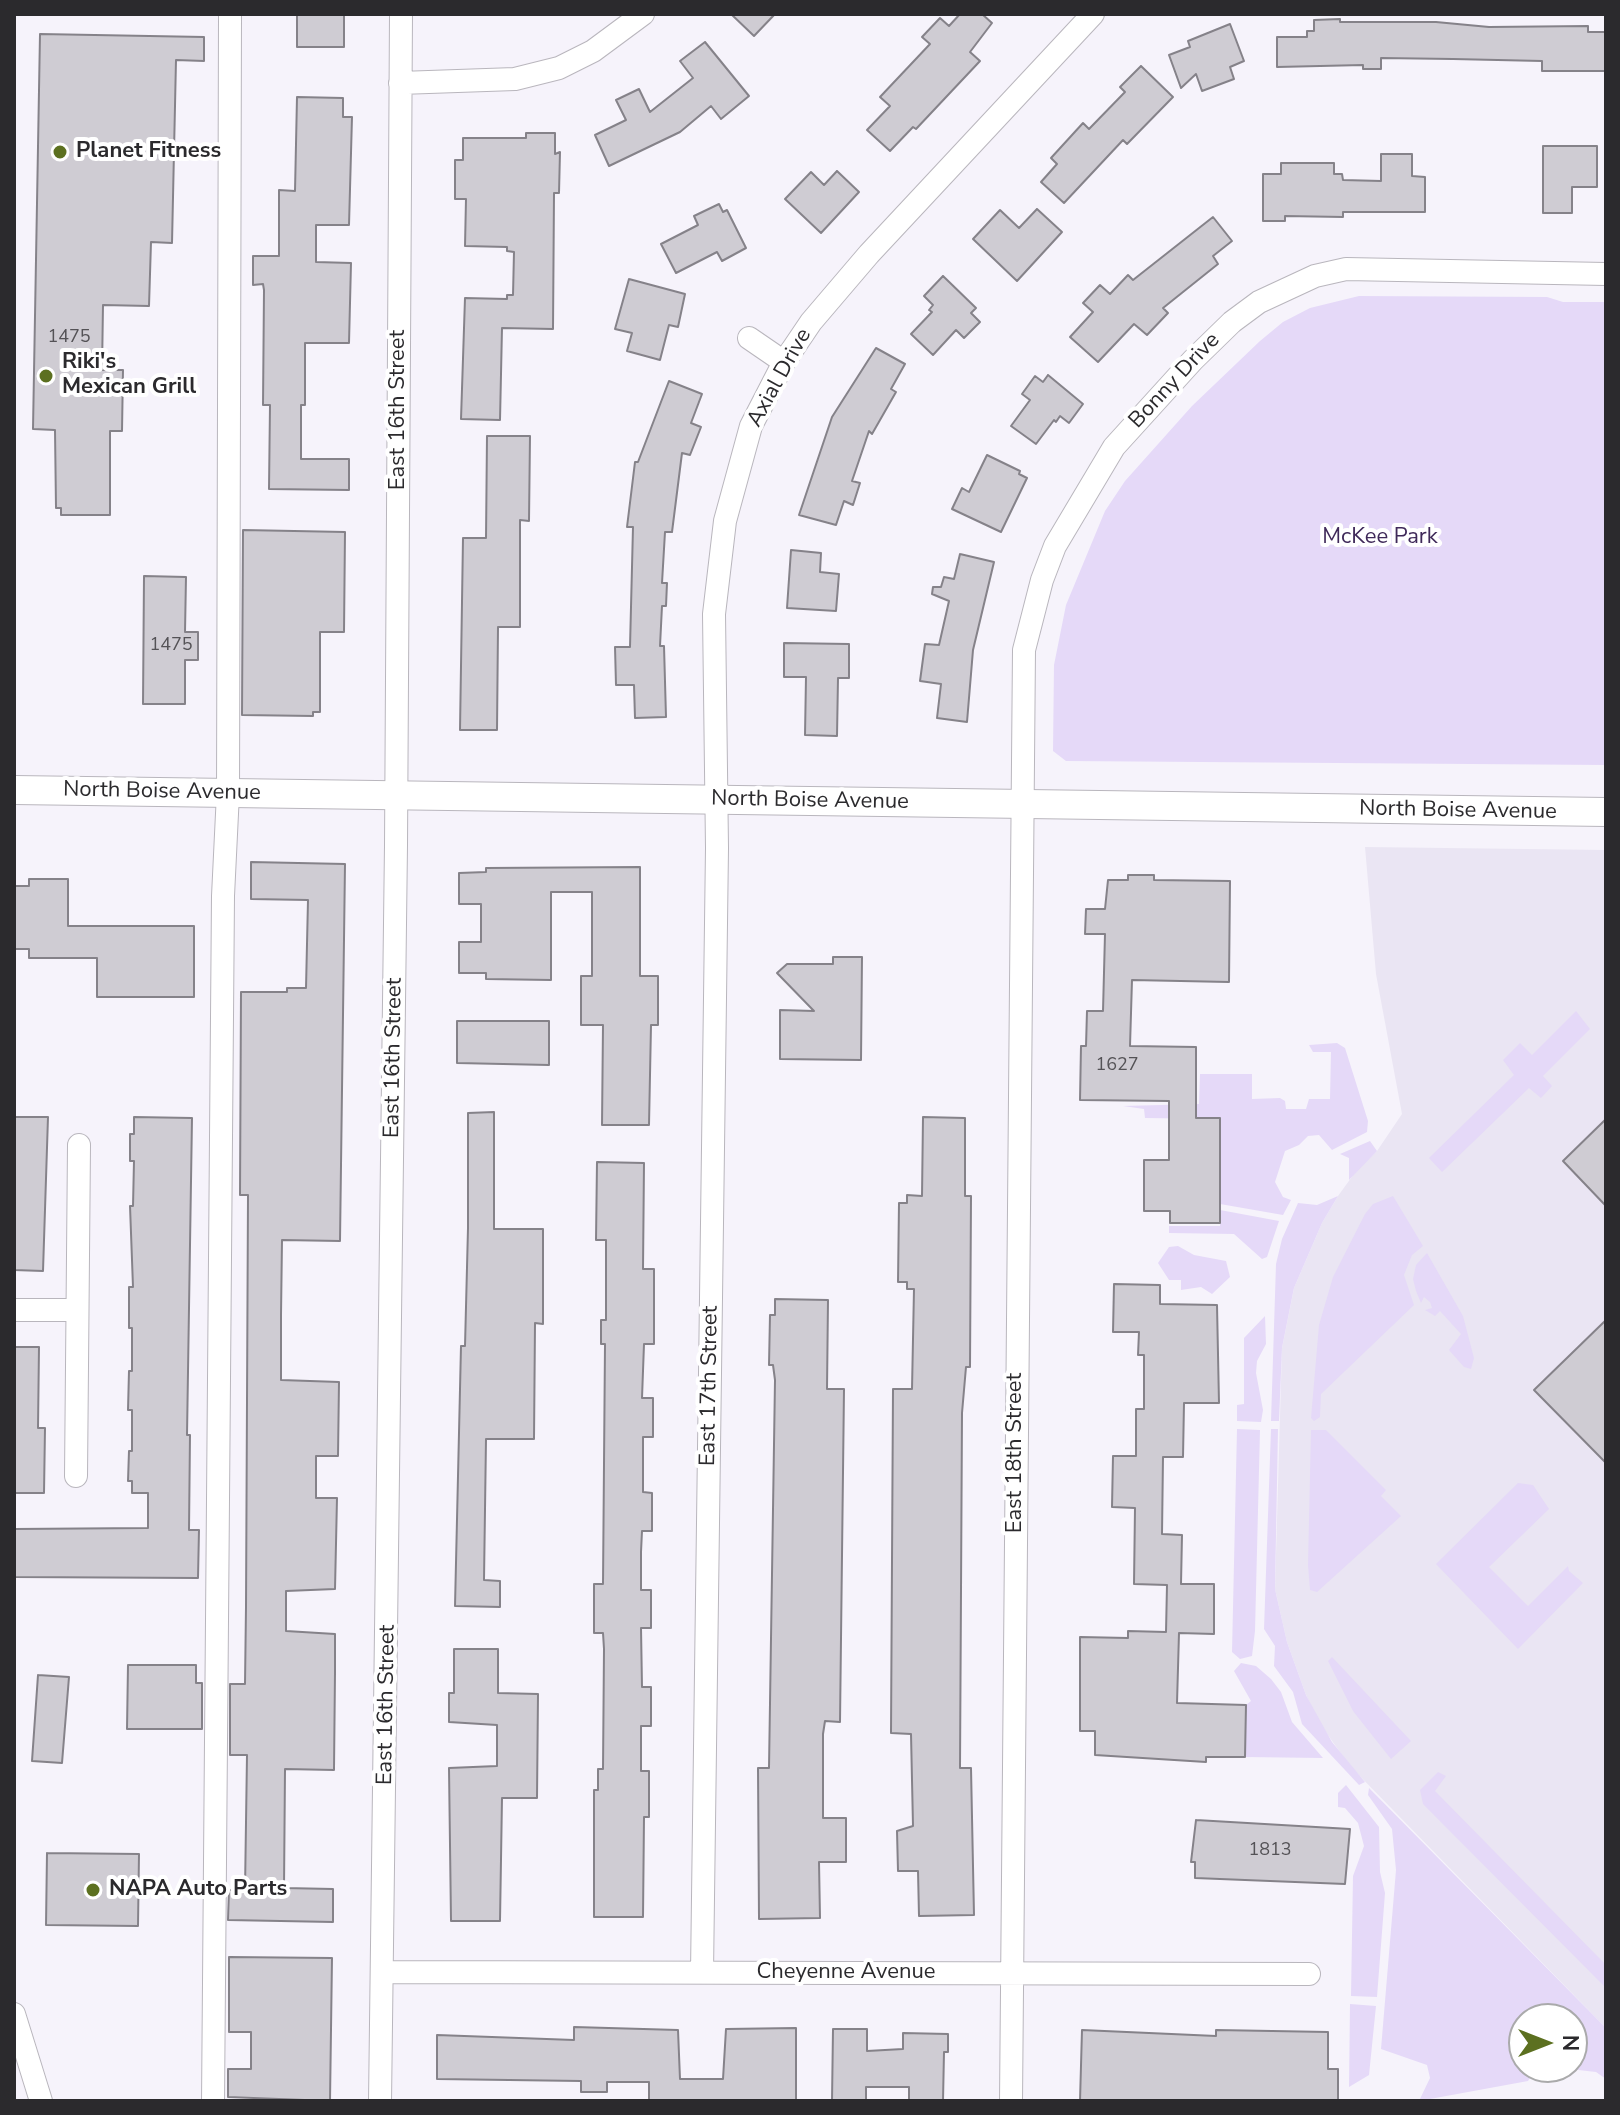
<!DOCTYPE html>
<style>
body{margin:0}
#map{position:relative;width:1620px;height:2115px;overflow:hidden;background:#f6f3fb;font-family:"Nunito Sans",sans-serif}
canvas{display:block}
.frame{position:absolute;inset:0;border:16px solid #2b2a2d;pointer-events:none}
.north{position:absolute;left:1508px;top:2003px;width:80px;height:80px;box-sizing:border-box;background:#fff;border:2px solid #aaaaab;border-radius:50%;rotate:90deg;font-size:22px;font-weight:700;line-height:32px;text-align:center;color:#2b2a2d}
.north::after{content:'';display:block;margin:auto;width:28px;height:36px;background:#5c7020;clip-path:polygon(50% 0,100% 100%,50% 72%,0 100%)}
</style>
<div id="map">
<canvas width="1620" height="2115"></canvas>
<div class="frame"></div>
<div class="north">N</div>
</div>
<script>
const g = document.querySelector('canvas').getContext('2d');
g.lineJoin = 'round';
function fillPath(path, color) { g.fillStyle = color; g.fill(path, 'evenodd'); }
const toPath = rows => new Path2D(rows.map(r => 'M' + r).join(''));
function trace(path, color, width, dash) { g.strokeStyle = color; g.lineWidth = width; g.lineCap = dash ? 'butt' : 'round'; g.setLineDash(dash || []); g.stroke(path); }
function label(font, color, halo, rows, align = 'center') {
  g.font = font + ' "Nunito Sans",sans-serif'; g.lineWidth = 8; g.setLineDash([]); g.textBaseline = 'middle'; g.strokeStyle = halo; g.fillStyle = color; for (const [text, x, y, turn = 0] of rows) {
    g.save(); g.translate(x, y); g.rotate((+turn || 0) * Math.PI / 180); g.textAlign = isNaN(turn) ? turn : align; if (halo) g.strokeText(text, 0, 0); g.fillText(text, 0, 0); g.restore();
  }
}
const built = toPath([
 [1365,847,1606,850,1606,2028,1350,1766,1320,1724,1306,1695,1287,1642,1275,1589,1282,1348,1294,1288,1322,1223,1338,1196,1359,1167,1377,1151,1402,1114,1376,974]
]);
const green = toPath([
 [1359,296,1547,297,1563,302,1606,302,1606,765,1066,761,1053,751,1054,665,1066,605,1105,511,1125,481,1192,406,1260,341,1283,322,1310,308],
 [1576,1011,1590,1029,1543,1076,1552,1086,1541,1098,1529,1088,1442,1172,1429,1158,1514,1075,1503,1060,1520,1043,1532,1055],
 [1337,1043,1345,1048,1368,1121,1367,1132,1332,1150,1319,1135,1308,1136,1299,1145,1285,1151,1275,1182,1283,1197,1291,1200,1283,1215,1220,1204,1220,1119,1145,1118,1144,1109,1123,1106,1199,1104,1200,1074,1252,1074,1252,1099,1280,1098,1285,1101,1286,1109,1306,1109,1309,1099,1330,1099,1331,1052,1313,1052,1309,1045],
 [1370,1141,1377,1151,1349,1180,1349,1158,1340,1154],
 [1338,1196,1322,1223,1294,1288,1282,1348,1279,1421,1271,1421,1276,1264,1282,1239,1298,1203,1317,1205],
 [1393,1196,1423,1246,1412,1255,1404,1275,1414,1305,1321,1394,1320,1417,1314,1421,1311,1418,1319,1325,1333,1277,1365,1214,1373,1204],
 [1220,1210,1279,1221,1267,1257,1262,1259,1234,1234,1169,1233,1169,1226,1220,1226],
 [1178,1246,1194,1255,1226,1261,1230,1277,1212,1294,1201,1287,1181,1290,1181,1280,1169,1280,1158,1263,1169,1247],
 [1427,1253,1463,1316,1474,1358,1471,1369,1464,1367,1449,1350,1461,1334,1440,1311,1435,1316,1425,1310,1432,1308,1430,1302,1424,1297,1421,1303,1416,1291,1413,1279,1416,1265],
 [1265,1316,1266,1344,1257,1361,1256,1373,1263,1410,1261,1422,1237,1421,1237,1405,1244,1404,1244,1338],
 [1237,1429,1260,1430,1255,1631,1252,1656,1240,1659,1232,1652],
 [1271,1429,1278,1429,1275,1589,1287,1642,1306,1695,1332,1742,1365,1782,1359,1785,1302,1724,1293,1692,1274,1666,1275,1646,1264,1629],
 [1311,1430,1326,1430,1386,1490,1381,1496,1401,1516,1317,1592,1310,1590,1308,1565],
 [1518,1483,1533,1485,1549,1509,1489,1567,1528,1606,1568,1566,1569,1571,1583,1583,1518,1649,1436,1564],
 [1332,1657,1411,1741,1391,1759,1353,1711,1328,1661],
 [1241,1663,1256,1666,1271,1679,1281,1692,1292,1722,1323,1758,1245,1757,1246,1705,1251,1701,1234,1671],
 [1438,1772,1446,1776,1435,1791,1606,1965,1606,1988,1423,1804,1420,1790],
 [1346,1785,1379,1827,1380,1872,1385,1893,1377,1997,1351,1996,1353,1876,1364,1846,1358,1823,1345,1808,1338,1807,1338,1793],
 [1369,1788,1606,2028,1606,2079,1596,2072,1552,2067,1572,2067,1572,2019,1524,2019,1524,2067,1536,2067,1528,2081,1419,2101,1430,2078,1427,2065,1381,2049,1396,1870,1392,1829,1368,1795],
 [1350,2004,1376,2006,1369,2075,1349,2087]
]);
const building = toPath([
 [297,14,344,14,344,47,297,47,297,14],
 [731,14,775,14,754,36,731,14],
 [960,14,982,14,992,23,970,52,980,61,916,129,913,127,890,151,867,130,890,106,880,97,930,44,922,37,940,18,949,26,960,14],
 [1340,19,1340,22,1436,22,1489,27,1588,26,1588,32,1606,32,1606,71,1542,71,1542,61,1453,59,1381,58,1381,69,1363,69,1363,65,1277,67,1277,37,1307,37,1307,31,1314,31,1314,20,1340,19],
 [1230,24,1244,61,1230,67,1234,79,1202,91,1196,74,1181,88,1169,55,1190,47,1188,41,1230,24],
 [40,34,204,37,204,61,176,60,172,243,151,242,149,306,103,305,102,370,123,370,122,431,110,431,110,515,61,515,61,508,56,508,55,430,33,429,40,34],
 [705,42,749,96,721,119,711,106,680,132,609,166,595,135,626,120,616,100,639,89,650,112,693,78,680,61,705,42],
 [1141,66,1173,97,1127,144,1123,140,1064,203,1041,182,1057,164,1051,158,1083,123,1089,129,1125,92,1120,87,1141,66],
 [297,97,343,98,343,117,352,117,349,225,316,225,316,262,351,263,349,343,305,343,305,405,301,405,301,459,349,459,349,490,269,489,270,405,263,405,264,290,263,284,253,285,253,256,279,256,279,190,295,191,297,97],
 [526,133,555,133,555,154,560,152,559,193,554,193,553,329,502,328,500,420,461,419,465,298,507,299,507,295,513,295,514,252,507,251,507,247,465,246,466,199,455,199,455,160,463,160,463,138,526,138,526,133],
 [1543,146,1597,146,1597,187,1572,187,1572,213,1543,213,1543,146],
 [1381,154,1412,154,1412,176,1425,177,1425,212,1343,212,1343,217,1285,216,1285,221,1263,221,1263,174,1281,174,1281,163,1334,163,1334,174,1342,174,1343,180,1381,181,1381,154],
 [837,171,859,192,821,233,785,199,811,172,824,185,837,171],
 [719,204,723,212,727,210,746,248,722,261,717,252,676,273,661,244,698,225,694,216,719,204],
 [1037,209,1062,232,1017,281,973,239,1000,210,1019,228,1037,209],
 [1213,217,1232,241,1213,256,1218,264,1163,308,1168,313,1147,335,1134,324,1098,362,1070,337,1093,312,1083,303,1100,285,1110,294,1128,275,1133,280,1213,217],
 [943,276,976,308,971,313,980,322,964,338,956,330,933,355,911,334,932,312,929,310,933,305,924,296,943,276],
 [629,279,685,294,678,327,669,325,660,360,627,351,632,333,615,329,629,279],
 [876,348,905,364,891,389,896,392,872,434,869,431,852,481,860,483,853,505,844,501,836,525,799,515,832,417,876,348],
 [1048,375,1083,404,1069,423,1060,416,1056,422,1054,420,1036,444,1011,426,1030,400,1022,394,1035,376,1043,382,1048,375],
 [669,381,702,394,691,423,701,427,690,455,682,453,672,532,665,532,662,583,667,583,666,606,662,606,660,646,664,646,666,717,635,718,634,685,616,685,615,647,630,647,633,527,627,527,635,462,638,462,669,381],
 [487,436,530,436,529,521,520,520,520,627,498,627,497,730,460,730,463,538,486,538,487,436],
 [987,455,1020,471,1019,474,1027,478,1001,532,952,509,962,488,969,492,987,455],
 [243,530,345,532,344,632,320,632,320,712,313,712,313,716,242,715,243,530],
 [791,550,821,553,820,572,839,574,836,611,787,608,791,550],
 [960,554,994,562,973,650,967,722,937,718,941,684,920,681,925,644,939,645,949,601,932,594,933,587,941,587,944,577,954,579,960,554],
 [144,576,186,577,185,632,198,632,198,660,185,660,185,704,143,704,144,576],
 [784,643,849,644,849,678,838,678,837,736,805,735,806,677,784,677,784,643],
 [251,862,345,864,340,1241,282,1240,281,1315,281,1380,339,1382,338,1456,316,1456,316,1498,337,1498,335,1589,286,1591,286,1631,335,1634,335,1672,334,1770,285,1769,284,1888,333,1889,333,1922,228,1920,229,1890,245,1890,247,1755,230,1755,230,1684,245,1684,246,1607,248,1195,240,1195,241,992,287,992,287,988,306,988,308,900,251,899,251,862],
 [640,867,640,976,658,976,658,1025,651,1025,649,1125,602,1125,603,1025,581,1025,581,976,592,976,592,892,551,892,551,980,486,979,486,973,459,973,459,942,481,942,481,904,459,904,459,873,486,872,486,868,640,867],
 [1128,875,1154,875,1154,880,1230,881,1229,982,1132,980,1130,1046,1196,1047,1196,1118,1220,1118,1220,1223,1170,1223,1170,1211,1144,1211,1144,1160,1169,1160,1169,1101,1080,1100,1081,1046,1086,1046,1087,1011,1103,1011,1105,934,1085,934,1086,909,1105,909,1108,880,1128,880,1128,875],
 [29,879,68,879,68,926,194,926,194,997,97,997,97,958,29,958,29,949,14,949,14,886,29,886,29,879],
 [833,957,862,957,861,1060,780,1059,780,1010,814,1011,777,973,787,964,833,964,833,957],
 [457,1021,549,1021,549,1065,457,1063,457,1021],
 [494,1112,494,1229,543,1229,543,1324,535,1323,534,1439,486,1439,484,1580,500,1581,500,1607,455,1606,461,1346,465,1346,468,1228,468,1113,494,1112],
 [14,1117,48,1117,43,1271,14,1270,14,1117],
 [134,1117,192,1118,187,1435,190,1435,189,1530,199,1530,198,1578,14,1577,14,1529,148,1528,148,1493,132,1493,132,1481,128,1481,129,1451,132,1451,132,1410,128,1410,129,1371,132,1371,132,1328,129,1328,129,1287,133,1287,130,1206,133,1206,134,1161,130,1161,130,1134,134,1134,134,1117],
 [923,1117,965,1118,965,1196,971,1196,970,1367,966,1367,962,1413,960,1768,971,1768,974,1915,919,1916,918,1871,898,1871,897,1831,913,1826,911,1734,891,1733,893,1389,912,1389,914,1289,907,1289,907,1282,898,1282,899,1203,907,1203,907,1195,922,1196,923,1117],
 [1606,1119,1606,1206,1563,1161,1606,1119],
 [597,1162,644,1163,643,1269,654,1269,654,1344,644,1344,642,1398,653,1398,653,1437,643,1437,643,1492,652,1493,652,1531,642,1531,641,1552,641,1590,651,1590,651,1628,641,1628,642,1687,651,1687,651,1726,641,1726,641,1771,649,1771,649,1817,644,1817,643,1917,594,1917,594,1790,598,1790,598,1769,603,1769,604,1649,603,1633,594,1633,594,1584,603,1584,605,1344,601,1344,601,1320,606,1320,606,1240,596,1240,597,1162],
 [1114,1284,1160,1285,1160,1304,1217,1305,1219,1403,1184,1403,1183,1457,1163,1457,1162,1534,1182,1535,1181,1584,1214,1584,1214,1634,1179,1633,1177,1703,1246,1705,1245,1757,1206,1757,1206,1762,1095,1755,1095,1731,1080,1731,1080,1637,1128,1638,1128,1631,1166,1632,1167,1585,1134,1584,1135,1508,1112,1507,1113,1456,1136,1456,1136,1409,1144,1409,1144,1355,1138,1355,1139,1332,1113,1332,1114,1284],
 [775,1299,828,1300,827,1389,844,1389,840,1722,825,1721,823,1734,823,1818,846,1818,846,1862,819,1862,820,1918,759,1919,758,1768,769,1768,775,1380,773,1365,769,1365,770,1315,775,1315,775,1299],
 [1606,1320,1606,1463,1534,1390,1606,1320],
 [14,1347,39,1347,38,1428,45,1428,44,1493,14,1493,14,1347],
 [454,1649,498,1649,498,1693,538,1694,537,1798,502,1798,500,1921,451,1921,449,1768,497,1766,497,1725,449,1722,449,1693,454,1693,454,1649],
 [128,1665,196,1665,196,1683,202,1683,202,1729,127,1729,128,1665],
 [38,1675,69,1677,62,1763,32,1761,38,1675],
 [1196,1820,1350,1829,1345,1884,1195,1878,1195,1862,1191,1862,1196,1820],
 [47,1853,139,1854,138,1926,46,1925,47,1853],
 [229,1957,332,1958,330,2101,228,2097,228,2069,251,2069,251,2032,229,2032,229,1957],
 [574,2027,678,2030,680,2079,723,2079,726,2029,796,2028,796,2101,649,2101,649,2082,607,2082,607,2092,581,2092,581,2081,437,2079,437,2035,574,2040,574,2027],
 [833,2029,867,2029,867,2051,903,2049,903,2033,948,2034,948,2052,944,2052,943,2101,909,2101,909,2087,866,2087,866,2101,832,2101,833,2029],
 [1082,2030,1216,2036,1216,2030,1328,2032,1328,2069,1338,2069,1338,2101,1080,2101,1082,2030]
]);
const minor = toPath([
 [400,83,515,79,559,68,593,51,643,14],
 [749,338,784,362],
 [14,1310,77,1310],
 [76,1476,79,1145],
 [384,1972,1309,1974],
 [702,1972,717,848,714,614,725,521,751,426,784,362,811,322,869,254,1093,14],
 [14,2014,41,2101],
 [213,2101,223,896,228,793,230,14],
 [380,2101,396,845,401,14],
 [1011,2101,1024,650,1042,580,1055,546,1114,447,1193,360,1232,322,1259,302,1315,276,1346,269,1606,274]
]);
const tertiary = toPath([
 [14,790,1606,812]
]);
const markers = [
 [60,152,8,"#5c7020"],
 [46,376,8,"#5c7020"],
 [93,1890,8,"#5c7020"]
];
const numberNames = [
 ["1475",69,338],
 ["1475",171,646],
 ["1627",1117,1066],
 ["1813",1270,1851]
];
const poiNames = [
 ["Planet Fitness",76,152],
 ["Riki's",62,363],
 ["Mexican Grill",62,388],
 ["NAPA Auto Parts",109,1890]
];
const streetNames = [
 ["Axial Drive",780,378,-61],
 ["Bonny Drive",1175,381,-47],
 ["East 16th Street",399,410,-90],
 ["North Boise Avenue",162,792,1],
 ["North Boise Avenue",810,801,1],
 ["North Boise Avenue",1458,811,1],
 ["East 16th Street",394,1058,-89],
 ["East 17th Street",710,1386,-89],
 ["East 18th Street",1016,1453,-90],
 ["East 16th Street",387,1705,-89],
 ["Cheyenne Avenue",846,1973]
];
const parkNames = [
 ["McKee Park",1380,538]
];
fillPath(built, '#eae5f3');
fillPath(green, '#e5d9f8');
fillPath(building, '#cfccd3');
trace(building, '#858289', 2);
trace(minor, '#b9b6bd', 24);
trace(tertiary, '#b9b6bd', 30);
trace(minor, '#fff', 22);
trace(tertiary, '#fff', 28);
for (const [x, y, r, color] of markers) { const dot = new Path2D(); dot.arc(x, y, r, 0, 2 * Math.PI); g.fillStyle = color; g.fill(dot); trace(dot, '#fff', 3); }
label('18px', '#545256', null, numberNames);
label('bold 22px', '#2b2a2d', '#fff', poiNames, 'left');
label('22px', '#2b2a2d', '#fff', streetNames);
label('22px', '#3f2959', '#fff', parkNames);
</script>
